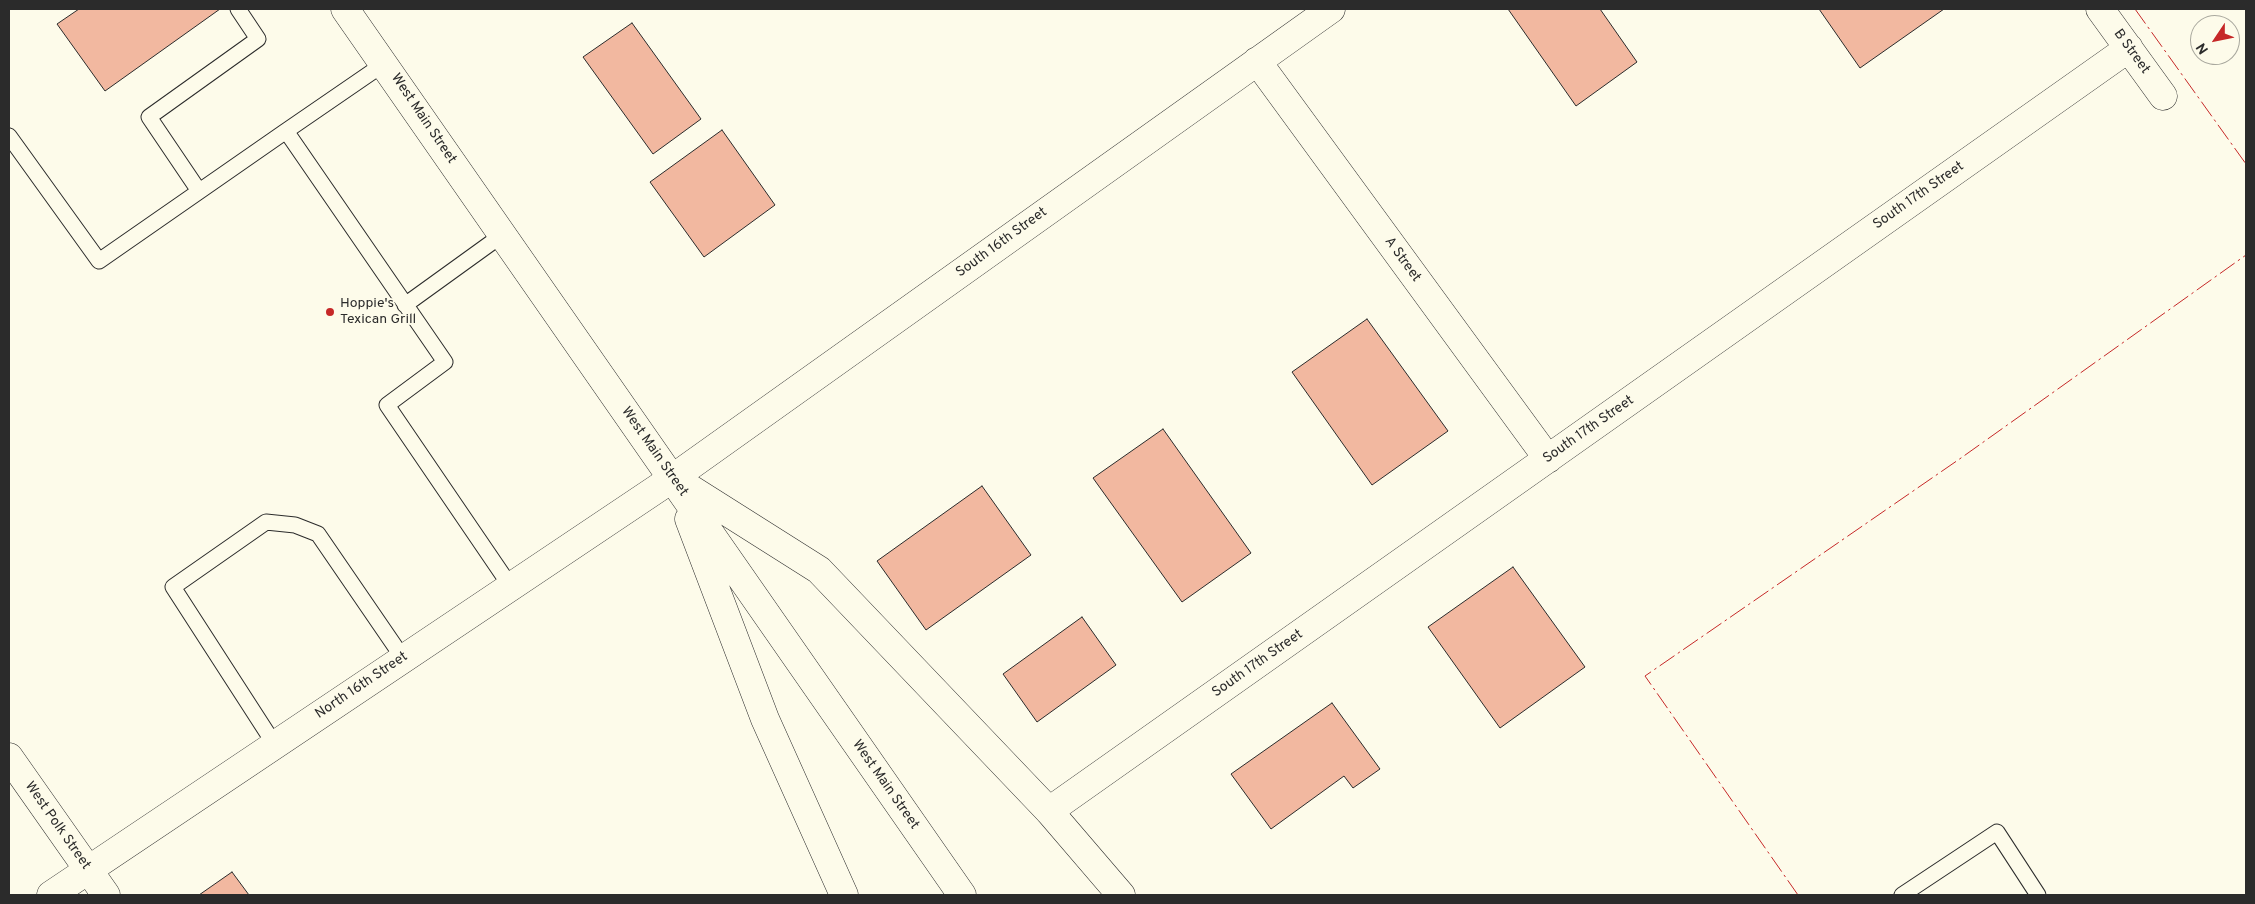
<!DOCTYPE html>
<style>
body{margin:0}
#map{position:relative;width:2255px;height:904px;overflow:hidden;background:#fdfbea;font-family:Overpass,sans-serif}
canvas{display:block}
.frame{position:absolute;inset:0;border:10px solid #2b2b2b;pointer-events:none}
.north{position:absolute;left:2190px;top:15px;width:50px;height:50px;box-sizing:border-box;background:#fdfbea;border:1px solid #a9a89e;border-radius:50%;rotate:236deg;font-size:14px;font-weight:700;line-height:20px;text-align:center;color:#2b2b2b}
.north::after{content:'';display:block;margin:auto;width:18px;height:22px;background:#c62828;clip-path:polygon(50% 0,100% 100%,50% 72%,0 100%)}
</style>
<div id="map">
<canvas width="2255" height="904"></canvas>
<div class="frame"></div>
<div class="north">N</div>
</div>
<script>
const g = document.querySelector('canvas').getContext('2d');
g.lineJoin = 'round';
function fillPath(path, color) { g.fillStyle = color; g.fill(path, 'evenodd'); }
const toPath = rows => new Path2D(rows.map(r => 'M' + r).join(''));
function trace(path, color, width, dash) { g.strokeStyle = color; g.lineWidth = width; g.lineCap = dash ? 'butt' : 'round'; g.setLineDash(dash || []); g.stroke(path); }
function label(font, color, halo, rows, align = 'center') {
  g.font = font + ' Overpass,sans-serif'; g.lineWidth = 4; g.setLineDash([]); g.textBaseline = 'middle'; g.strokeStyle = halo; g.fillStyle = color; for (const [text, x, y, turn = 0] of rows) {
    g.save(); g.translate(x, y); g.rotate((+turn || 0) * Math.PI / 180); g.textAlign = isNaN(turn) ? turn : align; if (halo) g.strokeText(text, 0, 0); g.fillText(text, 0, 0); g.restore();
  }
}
const building = toPath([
 [79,9,220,9,105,91,57,24,79,9],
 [1508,9,1600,9,1637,62,1576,106,1508,9],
 [1819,9,1944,9,1860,68,1819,9],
 [632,23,701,119,653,154,583,57,632,23],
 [722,130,775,205,704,257,650,182,722,130],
 [1367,319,1448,431,1372,485,1292,372,1367,319],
 [1163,429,1251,553,1182,602,1093,478,1163,429],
 [982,486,1031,555,926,630,877,561,982,486],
 [1513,567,1585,667,1500,728,1428,627,1513,567],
 [1082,617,1116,665,1037,722,1003,674,1082,617],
 [1332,703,1380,769,1353,788,1344,776,1271,829,1231,774,1332,703],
 [232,872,249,895,199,895,232,872]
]);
const service = toPath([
 [286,131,385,63],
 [9,136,99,261,286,131,445,362,387,405,511,587],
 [199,191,149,117,258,39,238,9],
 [405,305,502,235],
 [275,745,173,587,266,522,295,525,318,534,403,658],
 [1902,895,1997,832,2038,895]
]);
const minor = toPath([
 [2100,9,2163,96],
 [1257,61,1548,459],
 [9,757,106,895],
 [1049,811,2129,48],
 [51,895,673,478,1331,9]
]);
const secondary = toPath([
 [345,9,962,895],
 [683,484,819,570,1049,811,1121,895],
 [689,519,765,719,844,895]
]);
const power = toPath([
 [2135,9,2246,164],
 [1798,895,1645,676,1961,458,2246,255]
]);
const markers = [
 [330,312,5,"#c62828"]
];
const streetNames = [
 ["B Street",2131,52,54],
 ["West Main Street",423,119,56],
 ["South 17th Street",1919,196,-35],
 ["South 16th Street",1002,243,-36],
 ["A Street",1402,260,54],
 ["South 17th Street",1589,430,-35],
 ["West Main Street",654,452,55],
 ["South 17th Street",1258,664,-35],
 ["North 16th Street",362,686,-34],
 ["West Main Street",885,785,55],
 ["West Polk Street",57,826,55]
];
const poiNames = [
 ["Hoppie's",340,304],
 ["Texican Grill",340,320]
];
fillPath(building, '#f2b8a0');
trace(building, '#2b2b2b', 1);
trace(service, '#2b2b2b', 17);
trace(minor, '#2b2b2b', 29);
trace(secondary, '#2b2b2b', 29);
trace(service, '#fdfbea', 15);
trace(minor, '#fdfbea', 28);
trace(secondary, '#fdfbea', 28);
trace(power, '#c62828', 1, [18, 4, 2.5, 4]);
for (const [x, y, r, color] of markers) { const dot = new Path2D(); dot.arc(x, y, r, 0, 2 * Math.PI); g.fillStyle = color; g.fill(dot); trace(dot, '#fdfbea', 2); }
label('14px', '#2b2b2b', '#fdfbea', streetNames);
label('14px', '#2b2b2b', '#fdfbea', poiNames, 'left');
</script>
